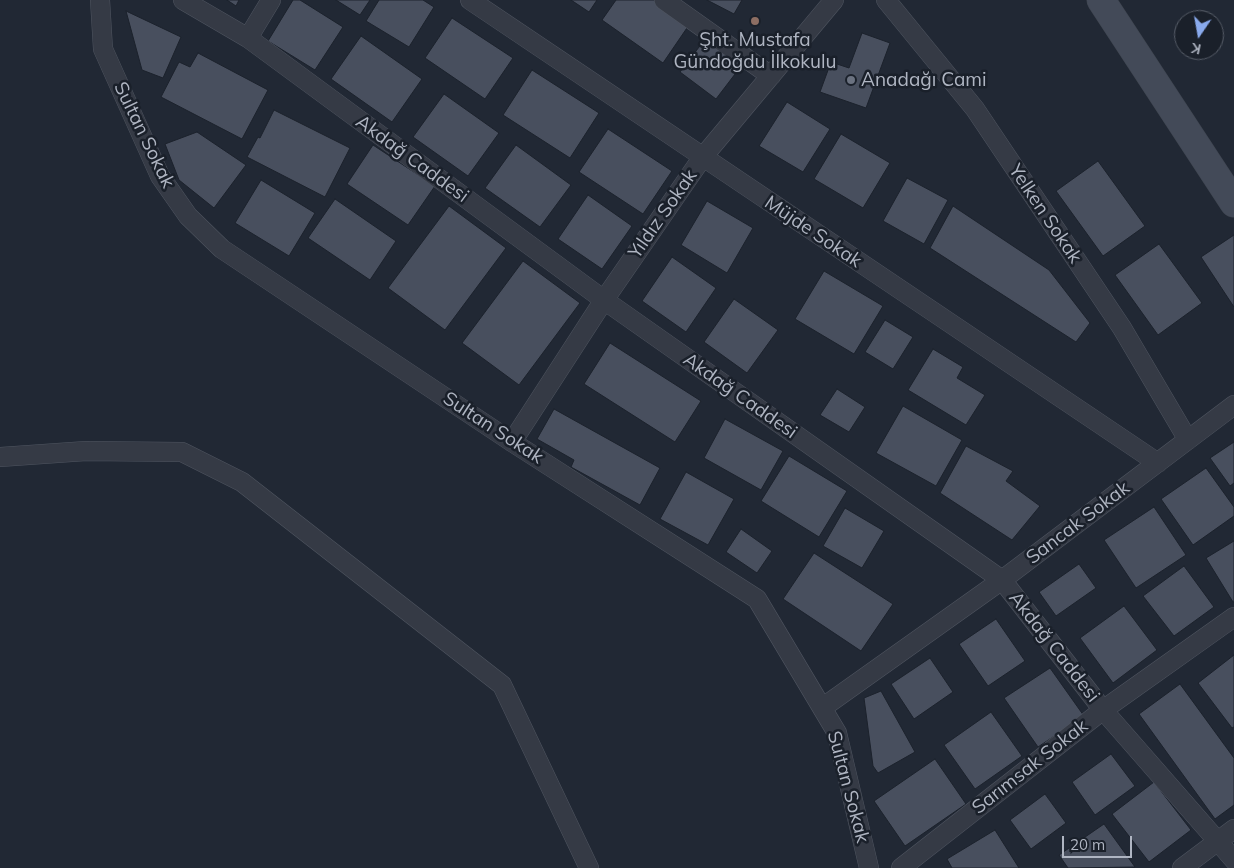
<!DOCTYPE html>
<meta charset="utf-8">
<style>
body{margin:0}
#map{position:relative;width:1234px;height:868px;overflow:hidden;background:#212834;font-family:Mulish,sans-serif}
canvas{display:block}
.north{position:absolute;left:1174px;top:10px;width:50px;height:50px;box-sizing:border-box;background:#1a202a;border:1px solid #565c67;border-radius:50%;rotate:192deg;font-size:14px;font-weight:700;line-height:20px;text-align:center;color:#afb5c2}
.north::after{content:'';display:block;margin:auto;width:18px;height:22px;background:#89aaed;clip-path:polygon(50% 0,100% 100%,50% 72%,0 100%)}
.scale{position:absolute;left:1062px;top:836px;width:70px;height:22px;box-sizing:border-box;border:2px solid #afb5c2;border-top:0;padding-left:6px;font-size:15px;line-height:18px;white-space:nowrap;color:#afb5c2;-webkit-text-stroke:4px #1a202a;paint-order:stroke}
</style>
<div id="map">
<canvas width="1234" height="868"></canvas>
<div class="north">K</div>
<div class="scale">20 m</div>
</div>
<script>
const g = document.querySelector('canvas').getContext('2d');
g.lineJoin = 'round';
function fillPath(path, color) { g.fillStyle = color; g.fill(path, 'evenodd'); }
const toPath = rows => new Path2D(rows.map(r => 'M' + r).join(''));
function trace(path, color, width, dash) { g.strokeStyle = color; g.lineWidth = width; g.lineCap = dash ? 'butt' : 'round'; g.setLineDash(dash || []); g.stroke(path); }
function label(font, color, halo, rows, align = 'center') {
  g.font = font + ' Mulish,sans-serif'; g.lineWidth = 5; g.setLineDash([]); g.textBaseline = 'middle'; g.strokeStyle = halo; g.fillStyle = color; for (const [text, x, y, turn = 0] of rows) {
    g.save(); g.translate(x, y); g.rotate((+turn || 0) * Math.PI / 180); g.textAlign = isNaN(turn) ? turn : align; if (halo) g.strokeText(text, 0, 0); g.fillText(text, 0, 0); g.restore();
  }
}
const building = toPath([
 [227,0,239,0,236,6,227,0],
 [293,0,300,0,343,27,315,70,268,41,293,0],
 [336,0,370,0,360,15,336,0],
 [379,0,423,0,434,7,409,47,366,21,379,0],
 [571,0,597,0,589,12,571,0],
 [616,0,659,0,691,22,663,63,602,20,616,0],
 [707,0,742,0,734,14,707,0],
 [126,11,181,37,163,78,142,70,126,11],
 [452,18,513,58,485,99,425,58,452,18],
 [862,33,890,43,866,108,820,92,831,62,849,68,862,33],
 [709,34,745,61,716,99,680,72,709,34],
 [361,36,422,79,392,122,331,79,361,36],
 [198,53,268,90,242,139,161,97,179,62,190,67,198,53],
 [532,70,599,113,570,158,503,115,532,70],
 [444,94,499,133,468,176,413,137,444,94],
 [787,102,830,129,803,172,759,146,787,102],
 [274,110,350,148,325,197,247,157,258,137,260,138,274,110],
 [608,129,672,171,643,214,579,172,608,129],
 [197,132,246,165,214,208,179,180,165,144,197,132],
 [841,134,890,163,863,208,814,179,841,134],
 [373,145,435,186,408,225,347,184,373,145],
 [516,145,571,185,540,227,485,188,516,145],
 [1098,161,1145,226,1103,256,1056,191,1098,161],
 [907,178,948,200,924,244,883,221,907,178],
 [261,180,315,213,289,256,235,223,261,180],
 [588,195,632,226,602,269,558,239,588,195],
 [335,199,396,241,370,280,308,238,335,199],
 [707,201,753,228,727,273,681,245,707,201],
 [449,206,506,248,445,330,388,288,449,206],
 [953,206,1049,270,1090,323,1076,342,930,248,953,206],
 [1234,235,1234,307,1201,257,1234,235],
 [1159,244,1202,303,1158,335,1115,275,1159,244],
 [672,257,716,288,686,332,642,301,672,257],
 [523,261,580,303,519,385,462,343,523,261],
 [824,271,883,306,854,354,795,319,824,271],
 [734,299,778,330,747,373,704,342,734,299],
 [885,320,913,337,893,369,865,352,885,320],
 [610,343,701,401,675,442,584,384,610,343],
 [933,349,963,367,957,378,985,395,966,425,908,390,933,349],
 [837,389,865,407,849,432,820,415,837,389],
 [903,406,962,440,936,486,876,453,903,406],
 [554,409,660,468,640,505,571,467,574,460,537,439,554,409],
 [725,419,783,451,761,490,704,458,725,419],
 [1234,442,1234,483,1230,486,1210,458,1234,442],
 [966,446,1013,471,1006,481,1040,506,1012,540,940,493,966,446],
 [789,456,847,491,819,537,761,501,789,456],
 [1206,468,1234,507,1234,516,1193,545,1161,499,1206,468],
 [686,472,734,499,708,545,660,519,686,472],
 [1154,507,1186,555,1136,588,1104,540,1154,507],
 [845,508,884,531,862,568,823,546,845,508],
 [741,529,772,551,757,573,726,552,741,529],
 [1234,541,1234,602,1233,602,1206,558,1234,541],
 [814,553,893,604,861,651,783,599,814,553],
 [1079,564,1096,588,1056,616,1039,592,1079,564],
 [1184,566,1214,607,1174,636,1143,596,1184,566],
 [1124,606,1157,650,1113,683,1080,638,1124,606],
 [996,619,1025,661,988,686,959,644,996,619],
 [1234,655,1234,727,1232,728,1198,683,1234,655],
 [930,658,953,692,914,719,891,684,930,658],
 [1050,668,1084,716,1038,747,1004,698,1050,668],
 [1180,684,1234,758,1234,805,1215,819,1139,714,1180,684],
 [881,691,915,752,878,773,873,766,864,698,881,691],
 [991,712,1022,756,975,789,944,745,991,712],
 [1111,754,1135,786,1095,815,1072,782,1111,754],
 [935,759,966,804,905,846,874,801,935,759],
 [1154,782,1191,830,1149,862,1112,814,1154,782],
 [1045,794,1066,823,1031,849,1010,820,1045,794],
 [1104,824,1135,867,1068,868,1059,855,1104,824],
 [995,830,1019,868,952,868,947,859,995,830]
]);
const street = toPath([
 [100,0,103,49,160,176,188,216,222,249,512,442,757,599,837,733,869,868],
 [183,0,248,38,604,300,1002,580,1103,710,1234,860],
 [470,0,1158,463],
 [664,0,771,76],
 [886,0,975,109,1122,328,1188,440],
 [248,38,271,0],
 [512,442,604,300,702,158,834,0],
 [0,457,86,451,182,452,242,482,502,685,589,868],
 [822,708,1002,580,1234,405],
 [901,868,1103,710,1234,617],
 [1182,868,1234,829]
]);
const secondary = toPath([
 [1101,0,1234,203]
]);
const markers = [
 [755,21,5,"#8d6e63"],
 [851,80,5,"#6b7280"]
];
const poiNames = [
 ["Şht. Mustafa",755,40],
 ["Gündoğdu İlkokulu",755,62],
 ["Anadağı Cami",861,80,"left"]
];
const streetNames = [
 ["Sultan Sokak",144,135,64],
 ["Akdağ Caddesi",412,159,36],
 ["Yıldız Sokak",663,214,-55],
 ["Yelken Sokak",1045,214,56],
 ["Müjde Sokak",813,232,34],
 ["Akdağ Caddesi",740,396,35],
 ["Sultan Sokak",493,428,33],
 ["Sancak Sokak",1078,523,-37],
 ["Akdağ Caddesi",1054,647,52],
 ["Sarımsak Sokak",1030,767,-38],
 ["Sultan Sokak",848,787,75]
];
fillPath(building, '#484f5e');
trace(building, '#1c222c', 1);
trace(street, '#4f5560', 20);
trace(secondary, '#3e444f', 29);
trace(street, '#353a45', 19);
trace(secondary, '#434a58', 28);
for (const [x, y, r, color] of markers) { const dot = new Path2D(); dot.arc(x, y, r, 0, 2 * Math.PI); g.fillStyle = color; g.fill(dot); trace(dot, '#1a202a', 2); }
label('19px', '#afb5c2', '#1a202a', poiNames);
label('19px', '#afb5c2', '#1a202a', streetNames);
</script>
